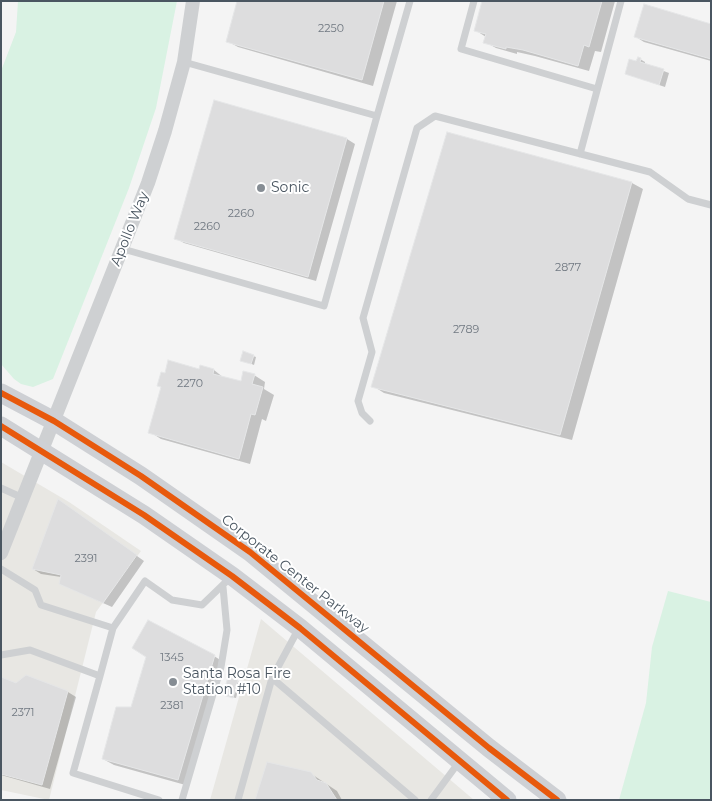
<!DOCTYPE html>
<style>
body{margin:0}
#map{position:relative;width:712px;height:801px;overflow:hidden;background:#f4f4f4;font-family:Montserrat,sans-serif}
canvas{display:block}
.frame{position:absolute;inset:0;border:2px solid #4a5661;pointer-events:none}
</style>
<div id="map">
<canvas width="712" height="801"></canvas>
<div class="frame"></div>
</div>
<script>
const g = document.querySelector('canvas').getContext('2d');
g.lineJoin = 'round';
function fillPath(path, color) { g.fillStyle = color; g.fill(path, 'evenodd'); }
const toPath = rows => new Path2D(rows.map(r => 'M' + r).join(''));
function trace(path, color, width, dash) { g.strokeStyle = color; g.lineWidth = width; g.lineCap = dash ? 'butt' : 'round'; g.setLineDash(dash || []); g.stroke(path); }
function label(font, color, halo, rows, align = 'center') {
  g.font = font + ' Montserrat,sans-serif'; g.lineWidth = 4; g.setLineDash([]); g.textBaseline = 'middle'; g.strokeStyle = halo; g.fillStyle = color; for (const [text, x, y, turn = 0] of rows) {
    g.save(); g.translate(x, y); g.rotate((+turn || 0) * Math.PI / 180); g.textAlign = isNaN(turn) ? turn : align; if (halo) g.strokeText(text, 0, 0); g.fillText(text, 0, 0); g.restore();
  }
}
const commercial = toPath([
 [1,462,69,502,141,551,96,612,49,800,1,790],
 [261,619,474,800,210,800]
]);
const green = toPath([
 [18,1,177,1,156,108,129,188,53,379,33,387,21,384,14,379,1,364,1,71,16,32],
 [668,591,711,602,711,800,619,800,646,703,652,647]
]);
const shadow = toPath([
 [238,1,397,1,373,86,238,47,227,41],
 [484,1,615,1,601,52,595,51,589,71,535,56,517,52,517,54,496,48,485,42,486,37,475,30],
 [711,25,711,61,644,42,636,37],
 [640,59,645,62,645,64,669,73,665,87,626,74],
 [214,101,347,139,355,144,316,281,184,243,175,238],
 [632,183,643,189,572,440,384,393,373,386],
 [244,353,256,357,254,365,244,361],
 [214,370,224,378,241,383,254,375,265,382,264,389,274,395,266,421,262,419,250,464,161,439,150,432,200,371],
 [67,506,144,561,112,607,60,584,61,577,41,574,33,569],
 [214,656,225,663,189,786,114,765,103,759,132,709],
 [1,678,16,684,68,692,76,697,50,789,1,775],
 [229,678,240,682,236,698,227,696],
 [310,773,337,791,342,800,258,800]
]);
const building = toPath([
 [237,1,384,1,362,80,226,42,237,1],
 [482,1,602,1,589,47,584,45,578,66,523,50,506,47,506,49,483,43,486,34,474,31,482,1],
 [644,4,711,24,711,59,634,37,644,4],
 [638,57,641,58,640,62,664,69,659,85,625,74,629,59,636,61,638,57],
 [214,100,347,138,308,277,174,239,214,100],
 [447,132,632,182,560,435,371,387,447,132],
 [243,351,254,355,251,364,240,361,243,351],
 [168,360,199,369,200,365,214,369,213,374,241,381,243,371,255,374,252,384,263,387,255,415,251,414,239,459,148,433,161,387,157,386,161,372,165,373,168,360],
 [58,499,137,555,103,603,59,584,61,575,32,569,58,499],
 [148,620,215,655,178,780,102,759,116,707,131,707,146,657,132,648,148,620],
 [26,675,68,691,42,785,1,774,1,677,16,683,26,675],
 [228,677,238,680,233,698,223,695,228,677],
 [267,762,311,772,317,780,326,783,337,800,255,800,267,762]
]);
const lane = toPath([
 [474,1,461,49,597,89],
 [184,62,377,116,410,1],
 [580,154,621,1],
 [123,249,324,306,377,116],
 [370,421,362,413,358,401,372,352,363,318,417,128,435,116,650,172,688,199,711,205],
 [1,488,23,498],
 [1,569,35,590,41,605,113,628,145,581,172,600,202,605,232,576],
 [1,655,30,650,100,676,113,628],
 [100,676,73,773,159,800],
 [272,678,415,800],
 [182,800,221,667,227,630,223,587],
 [238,800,272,678,299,628],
 [431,800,459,762]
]);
const street = toPath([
 [1,553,148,183,165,131,184,62,193,1]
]);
const secondary = toPath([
 [1,393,54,421,141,476,250,552,489,748,557,800],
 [1,426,144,515,232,576,300,628,507,800]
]);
const cycleway = toPath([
 [1,393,54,421,141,476,250,552,489,748,557,800],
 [1,426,144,515,232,576,300,628,507,800]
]);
const markers = [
 [261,188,5,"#868d94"],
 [173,682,5,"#868d94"]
];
const numberNames = [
 ["2250",331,29],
 ["2260",241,214],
 ["2260",207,227],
 ["2877",568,268],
 ["2789",466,330],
 ["2270",190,384],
 ["2391",86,559],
 ["1345",172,658],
 ["2381",172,706],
 ["2371",23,713]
];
const poiNames = [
 ["Sonic",271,188],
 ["Santa Rosa Fire",183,674],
 ["Station #10",183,690]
];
const streetNames = [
 ["Apollo Way",130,229,-68],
 ["Corporate Center Parkway",295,574,38]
];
fillPath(commercial, '#e8e7e3');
fillPath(green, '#d9f2e3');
fillPath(shadow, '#0003');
fillPath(building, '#ddddde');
trace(building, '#e5e6e7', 1);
trace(lane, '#ced0d2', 7);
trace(street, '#ced0d2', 14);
trace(secondary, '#ced0d4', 19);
trace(cycleway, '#e8590c', 6);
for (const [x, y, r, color] of markers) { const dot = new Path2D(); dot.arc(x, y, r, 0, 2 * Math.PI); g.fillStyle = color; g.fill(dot); trace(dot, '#fff', 2); }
label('11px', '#707881', null, numberNames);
label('14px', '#4a5661', '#fff', poiNames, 'left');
label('14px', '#4a5661', '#fff', streetNames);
</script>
